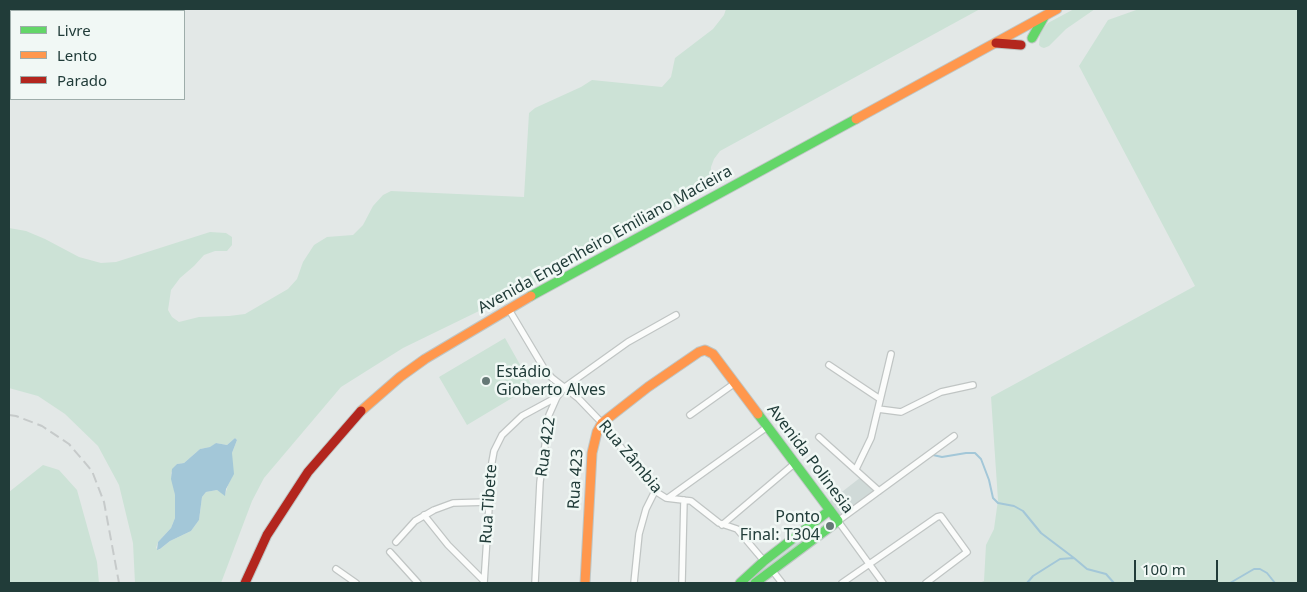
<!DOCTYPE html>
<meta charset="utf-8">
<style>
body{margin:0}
#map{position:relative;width:1307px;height:592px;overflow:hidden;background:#e3e8e7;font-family:"Noto Sans",sans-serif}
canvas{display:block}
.frame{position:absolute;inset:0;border:10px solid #213c39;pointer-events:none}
.legend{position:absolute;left:10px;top:10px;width:175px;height:90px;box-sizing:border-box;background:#f1f8f5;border:1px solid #9eadaa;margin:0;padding:6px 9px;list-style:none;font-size:15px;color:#213c39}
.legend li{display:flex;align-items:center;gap:10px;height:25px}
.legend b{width:25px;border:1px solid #9eadaa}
.scale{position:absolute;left:1134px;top:560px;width:84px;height:22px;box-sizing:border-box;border:2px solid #213c39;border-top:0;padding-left:6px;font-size:15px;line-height:18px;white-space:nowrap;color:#213c39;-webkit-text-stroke:4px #f1f8f5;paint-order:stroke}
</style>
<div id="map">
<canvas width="1307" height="592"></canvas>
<div class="frame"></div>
<ul class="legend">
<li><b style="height:6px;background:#63d668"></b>Livre</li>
<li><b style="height:6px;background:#ff974d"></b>Lento</li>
<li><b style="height:6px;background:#b3261e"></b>Parado</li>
</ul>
<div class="scale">100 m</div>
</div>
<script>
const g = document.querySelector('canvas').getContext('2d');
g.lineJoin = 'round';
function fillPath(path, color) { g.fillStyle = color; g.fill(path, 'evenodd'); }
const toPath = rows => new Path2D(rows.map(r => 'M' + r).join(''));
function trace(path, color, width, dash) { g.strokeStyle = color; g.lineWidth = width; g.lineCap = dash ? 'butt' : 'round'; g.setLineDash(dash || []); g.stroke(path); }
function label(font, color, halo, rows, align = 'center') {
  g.font = font + ' "Noto Sans",sans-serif'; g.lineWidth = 5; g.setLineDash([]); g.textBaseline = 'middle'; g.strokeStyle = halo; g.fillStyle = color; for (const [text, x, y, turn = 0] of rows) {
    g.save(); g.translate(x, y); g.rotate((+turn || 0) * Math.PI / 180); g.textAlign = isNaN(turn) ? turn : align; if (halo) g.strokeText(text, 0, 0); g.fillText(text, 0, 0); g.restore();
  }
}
const built = toPath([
 [861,477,874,492,840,516,829,502]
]);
const green = toPath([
 [726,9,980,9,720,151,714,159,711,167,710,183,706,190,516,293,403,348,341,387,264,478,252,501,221,583,135,583,133,543,119,485,98,446,65,414,38,396,9,388,9,228,26,231,45,239,79,257,101,263,116,262,210,232,226,233,232,237,232,245,227,251,215,251,204,255,194,266,180,278,171,290,168,310,172,317,179,322,199,317,229,316,245,314,288,289,297,279,303,262,314,245,327,237,353,235,363,225,373,206,383,195,391,191,524,197,529,113,535,108,581,87,592,80,662,87,671,77,675,58,713,29,724,15],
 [235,438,237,440,232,453,232,477,228,485,225,495,217,490,206,492,202,497,199,520,191,531,170,541,159,550,156,548,158,542,171,528,175,518,175,495,171,473,177,464,184,463,200,449,211,447,216,443,227,445],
 [1074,9,1095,9,1066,29,1049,46,1044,48,1041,47,1039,45,1040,35,1044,28,1048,23],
 [1139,9,1298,9,1298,583,979,583,984,581,986,545,994,529,998,500,991,397,1195,286,1079,66,1108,20],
 [505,338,532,386,467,425,439,377],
 [43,465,59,470,77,490,97,562,99,583,9,583,9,492],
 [806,531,810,537,751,583,744,583]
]);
const water = toPath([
 [235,438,237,440,232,453,234,474,226,489,225,496,217,490,206,492,202,497,199,520,191,531,170,541,160,549,157,550,158,542,171,528,175,518,175,495,171,479,172,469,177,464,184,463,200,449,210,447,216,443,227,445]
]);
const stream = toPath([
 [933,455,942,457,966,453,975,453,981,459,989,480,993,498,998,503,1014,506,1023,511,1041,533,1074,558],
 [1027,583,1033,576,1060,559,1074,558,1087,569,1106,574,1114,583],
 [1230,583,1254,569,1260,569,1267,573,1275,583]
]);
const street = toPath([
 [508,308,545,370,552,378,578,398,602,423,655,491,666,498,691,501,719,523,737,529,764,561],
 [829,365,880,399],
 [878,409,901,412,941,392,973,385],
 [690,415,735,383],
 [819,437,879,491],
 [856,469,871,438,891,354],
 [668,498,767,427],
 [424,515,448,545,484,581],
 [722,525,794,464],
 [396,542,415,521,434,510,453,503,489,502],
 [390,552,418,583],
 [336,569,356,583],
 [772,570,782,583],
 [484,583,492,462,494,451,502,435,522,416,557,397],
 [535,583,540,482,546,438,549,415,557,397,565,387,628,342,676,315],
 [634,583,639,534,646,509,655,491],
 [682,583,684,500],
 [842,583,937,517,941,516,967,552,926,583],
 [883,583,838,521,954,436]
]);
const fast = toPath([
 [1032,38,1044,17],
 [531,296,856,119],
 [740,583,764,561,830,510],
 [755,583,838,521,758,414]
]);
const slow = toPath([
 [856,119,1057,9],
 [361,411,400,377,425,359,531,296],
 [585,583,592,453,597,432,602,423,648,387,699,352,705,350,713,354,758,414]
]);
const jam = toPath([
 [996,43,1021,45],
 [245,583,267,535,308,472,361,411]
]);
const rail = toPath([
 [9,415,16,416,42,426,69,444,92,471,104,502,119,583]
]);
const markers = [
 [486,381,5,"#657876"],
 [830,526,5,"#657876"]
];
const streetNames = [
 ["Avenida Engenheiro Emiliano Macieira",605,240,-29],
 ["Rua 422",546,447,-82],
 ["Rua Zâmbia",630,457,50],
 ["Avenida Polinesia",810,459,53],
 ["Rua 423",576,479,-86],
 ["Rua Tibete",489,504,-86]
];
const poiNames = [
 ["Estádio",496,372],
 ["Gioberto Alves",496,390],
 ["Ponto",820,517,"right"],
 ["Final: T304",820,535,"right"]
];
fillPath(built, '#d0dad8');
fillPath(green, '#cce2d6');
fillPath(water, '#a3c7d8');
trace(stream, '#a3c7d8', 2);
trace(street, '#c0c5c4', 8);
trace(fast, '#bfc6c5', 11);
trace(slow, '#bfc6c5', 11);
trace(jam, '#bfc6c5', 11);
trace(street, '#fbfcfb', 5.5);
trace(fast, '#63d668', 9);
trace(slow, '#ff974d', 9);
trace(jam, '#b3261e', 9);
trace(rail, '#c6caca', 2, [10, 5]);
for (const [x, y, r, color] of markers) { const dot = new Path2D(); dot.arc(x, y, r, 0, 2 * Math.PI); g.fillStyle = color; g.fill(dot); trace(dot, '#f1f8f5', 2); }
label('16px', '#213c39', '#f1f8f5', streetNames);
label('16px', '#213c39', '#f1f8f5', poiNames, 'left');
</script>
